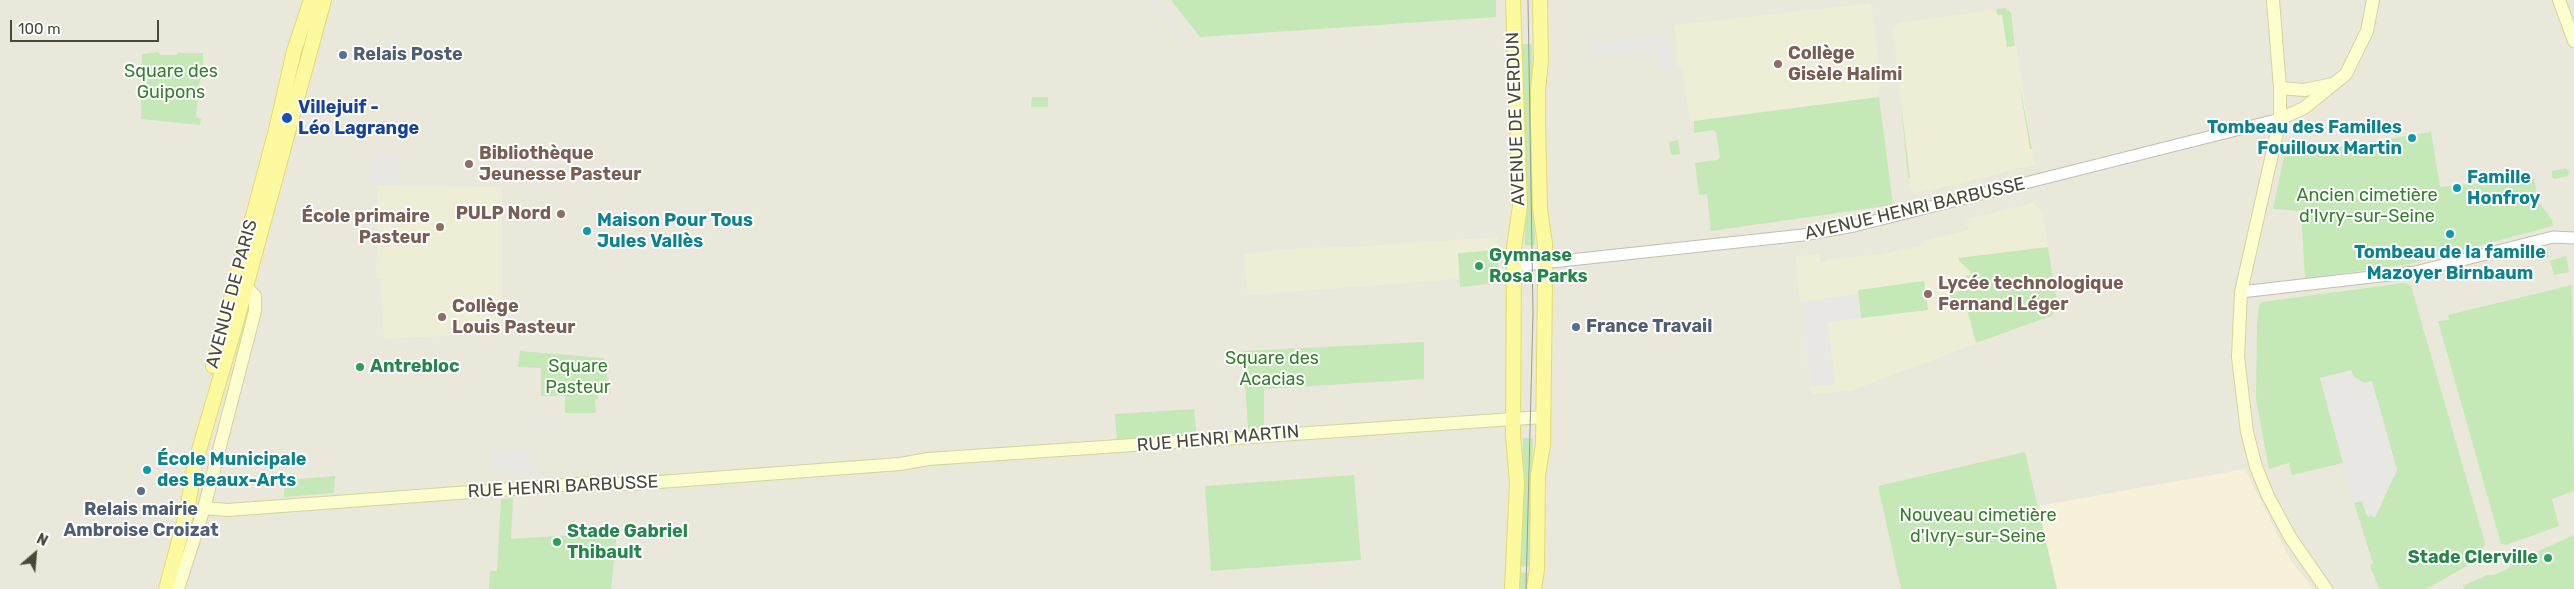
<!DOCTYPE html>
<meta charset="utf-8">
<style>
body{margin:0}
#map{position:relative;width:2574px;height:589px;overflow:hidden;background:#f6f5ec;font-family:Rubik,sans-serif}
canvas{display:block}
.north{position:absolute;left:10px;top:529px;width:50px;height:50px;-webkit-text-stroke:4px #fff;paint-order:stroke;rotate:27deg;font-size:14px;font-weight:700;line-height:20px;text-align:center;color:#4a4839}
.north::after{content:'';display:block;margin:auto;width:18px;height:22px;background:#4a4839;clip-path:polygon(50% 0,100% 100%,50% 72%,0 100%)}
.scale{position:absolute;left:10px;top:20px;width:149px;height:22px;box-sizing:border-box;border:2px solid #4a4839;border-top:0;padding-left:6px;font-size:15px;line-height:18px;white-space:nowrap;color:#4a4839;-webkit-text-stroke:4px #fff;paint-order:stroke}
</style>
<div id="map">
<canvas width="2574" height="589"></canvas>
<div class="north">N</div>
<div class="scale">100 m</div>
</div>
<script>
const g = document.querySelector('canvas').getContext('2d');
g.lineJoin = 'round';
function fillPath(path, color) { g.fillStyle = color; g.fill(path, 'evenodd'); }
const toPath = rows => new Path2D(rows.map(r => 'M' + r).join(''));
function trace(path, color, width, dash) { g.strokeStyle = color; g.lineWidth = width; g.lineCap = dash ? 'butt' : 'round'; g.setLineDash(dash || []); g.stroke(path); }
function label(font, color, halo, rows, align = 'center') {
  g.font = font + ' Rubik,sans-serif'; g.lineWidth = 4; g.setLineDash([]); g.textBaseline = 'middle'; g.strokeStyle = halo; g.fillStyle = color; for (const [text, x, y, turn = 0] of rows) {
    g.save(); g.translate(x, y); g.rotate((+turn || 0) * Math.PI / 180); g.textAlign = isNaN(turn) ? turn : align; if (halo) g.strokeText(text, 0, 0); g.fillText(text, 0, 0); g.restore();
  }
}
const residential = toPath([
 [0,0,2574,0,2574,589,0,589]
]);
const commercial = toPath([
 [2245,469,2290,559,2313,589,2057,589,2038,506]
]);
const education = toPath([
 [1871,3,1878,55,1879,97,1690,122,1682,66,1678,66,1675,25],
 [2005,8,2011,13,2035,165,1914,194,1909,188,1893,28,1898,23],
 [378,186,502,187,502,333,384,339,381,279,376,279],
 [2033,203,2042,210,2055,289,2057,306,2051,316,1850,391,1811,394,1795,257,1820,253,1821,263,1826,262,1826,260,1881,254,1924,245,1924,241,1968,230,1967,219],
 [1498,237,1498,250,1458,253,1460,279,1248,295,1244,254,1298,248,1348,247]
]);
const green = toPath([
 [1171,0,1496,0,1496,17,1200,37],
 [2005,8,2011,13,2015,46,2007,47,2002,15,1997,15,1996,9],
 [1522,44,1532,44,1535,245,1525,245],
 [180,51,180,53,203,53,203,70,213,72,213,77,201,76,199,85,196,117,201,119,200,125,141,119,142,54,158,52,161,55,177,55],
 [2019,82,2032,149,2030,149],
 [1900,95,1910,178,1908,178],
 [1032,97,1048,97,1048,107,1031,107],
 [1879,97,1893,205,1711,231,1707,194,1699,195,1695,163,1717,160,1720,157,1716,132,1713,130,1694,133,1694,121],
 [2431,132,2440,187,2534,178,2538,201,2552,220,2553,226,2410,264,2305,279,2301,211,2273,209,2284,156],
 [1678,140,1680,154,1671,155,1669,142],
 [2566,168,2569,171,2568,176,2554,179,2552,177,2552,171],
 [2048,247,2053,277,2047,279,2048,290,2055,289,2057,306,2051,316,1976,343,1966,305,1950,307,1948,293,1975,288,1972,278,1965,278,1965,276,1971,275,1970,271,1960,262,1958,258],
 [2547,249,2549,257,2535,260,2532,252],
 [1498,250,1499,283,1460,287,1458,253],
 [2566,256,2569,272,2554,275,2550,261],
 [1924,281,1928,310,1861,318,1858,290],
 [2404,283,2411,286,2485,543,2481,558,2426,589,2379,589,2370,565,2373,563,2354,503,2362,501,2368,518,2370,515,2375,517,2397,470,2372,382,2364,383,2354,377,2336,375,2320,378,2343,463,2292,475,2289,463,2269,469,2256,399,2257,325,2259,305,2262,302],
 [2572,285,2574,491,2552,499,2559,526,2506,545,2501,544,2438,321,2449,320,2448,315],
 [1424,342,1424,379,1264,389,1264,428,1248,429,1243,351],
 [520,351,604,358,610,394,602,394,601,390,598,390,598,399,595,399,596,413,565,413,565,396,541,396,541,368,518,367],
 [1194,409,1197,441,1117,447,1115,414],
 [1523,438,1533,439,1529,567,1520,566],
 [2025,452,2057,589,1901,589,1878,486],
 [1354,475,1361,560,1211,571,1205,486],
 [335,476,334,493,284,497,285,480],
 [513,498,511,539,617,532,611,589,489,589,490,571,497,571,501,499],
 [2574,535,2574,589,2463,589,2465,585,2487,575,2494,575,2509,568,2510,564],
 [1520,572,1529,573,1528,589,1518,589]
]);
const parking = toPath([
 [1149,0,1153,0,1187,42,1185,44],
 [1667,36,1671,69,1660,71,1656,49,1592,56,1591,43],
 [374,153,399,154,398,183,372,182],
 [1858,294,1861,318,1828,322,1835,384,1811,387,1800,302],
 [2351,370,2354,377,2364,383,2372,381,2397,470,2375,517,2366,514,2362,501,2354,503,2320,378],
 [566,420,566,422,525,428,527,425],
 [492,447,500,450,533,448,537,477,513,479,512,471,490,468]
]);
const tertiary = toPath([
 [1514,266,1803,235,1854,226,2280,119],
 [2241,292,2415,272,2553,237,2574,238]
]);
const secondary = toPath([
 [2273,0,2280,88,2280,119,2241,292,2238,357,2247,432,2256,467,2268,496,2290,537,2326,589],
 [2559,0,2574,41],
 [2280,88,2304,90,2333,84],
 [2280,119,2304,108,2346,74,2367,31,2373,0],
 [204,508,228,510,592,483,632,484,900,464,928,459,1543,417],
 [178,589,204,508,255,311,255,296,246,287]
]);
const primary = toPath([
 [213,366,276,130,294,51,311,0],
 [166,589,187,511,195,464,235,327,324,0],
 [1512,589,1517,482,1513,436,1514,248,1520,206,1513,0],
 [1534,589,1537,569,1538,475,1543,445,1545,284,1545,244,1540,209,1538,125,1538,90,1541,61,1540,0]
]);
const tram = toPath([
 [1526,589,1533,313,1528,0]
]);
const markers = [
 [343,55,5,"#5c6f8a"],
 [1778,64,5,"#8d6e63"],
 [287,118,6,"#1a4fb4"],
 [2412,138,5,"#0f9aa8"],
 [469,164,5,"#8d6e63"],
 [2457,188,5,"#0f9aa8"],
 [561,214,5,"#8d6e63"],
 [440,227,5,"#8d6e63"],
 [587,231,5,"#0f9aa8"],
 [2450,234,5,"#0f9aa8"],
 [1479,266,5,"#2e9e5b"],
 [1928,294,5,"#8d6e63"],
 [442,317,5,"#8d6e63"],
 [1576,327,5,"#5c6f8a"],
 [360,367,5,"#2e9e5b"],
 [147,470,5,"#0f9aa8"],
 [141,491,5,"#5c6f8a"],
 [557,542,5,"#2e9e5b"],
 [2548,558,5,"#2e9e5b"]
];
const educationNames = [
 ["Collège",1788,54],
 ["Gisèle Halimi",1788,75],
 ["Bibliothèque",479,154],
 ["Jeunesse Pasteur",479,175],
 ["PULP Nord",551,214,"right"],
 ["École primaire",430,217,"right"],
 ["Pasteur",430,238,"right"],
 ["Lycée technologique",1938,284],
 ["Fernand Léger",1938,305],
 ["Collège",452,307],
 ["Louis Pasteur",452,328]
];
const serviceNames = [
 ["Relais Poste",353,55],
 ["France Travail",1586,327],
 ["Relais mairie",141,510,"center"],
 ["Ambroise Croizat",141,531,"center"]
];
const parkNames = [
 ["Square des",171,72],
 ["Guipons",171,93],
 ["Ancien cimetière",2367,196],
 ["d'Ivry-sur-Seine",2367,217],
 ["Square des",1272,359],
 ["Acacias",1272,380],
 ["Square",578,367],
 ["Pasteur",578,388],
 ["Nouveau cimetière",1978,516],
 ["d'Ivry-sur-Seine",1978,537]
];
const transitNames = [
 ["Villejuif -",298,108],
 ["Léo Lagrange",298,129]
];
const streetNames = [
 ["AVENUE DE VERDUN",1516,119,-92],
 ["AVENUE HENRI BARBUSSE",1915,209,-13],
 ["AVENUE DE PARIS",232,294,-75],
 ["RUE HENRI MARTIN",1218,439,-5],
 ["RUE HENRI BARBUSSE",563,487,-3]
];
const cultureNames = [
 ["Tombeau des Familles",2402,128,"right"],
 ["Fouilloux Martin",2402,149,"right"],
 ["Famille",2467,178],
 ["Honfroy",2467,199],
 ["Maison Pour Tous",597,221],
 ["Jules Vallès",597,242],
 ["Tombeau de la famille",2450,253,"center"],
 ["Mazoyer Birnbaum",2450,274,"center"],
 ["École Municipale",157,460],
 ["des Beaux-Arts",157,481]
];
const leisureNames = [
 ["Gymnase",1489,256],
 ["Rosa Parks",1489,277],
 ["Antrebloc",370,367],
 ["Stade Gabriel",567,532],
 ["Thibault",567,553],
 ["Stade Clerville",2538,558,"right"]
];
fillPath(residential, '#e9e8da');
fillPath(commercial, '#f6f1d8');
fillPath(education, '#eeedd6');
fillPath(green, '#c5e9b6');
fillPath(parking, '#e8e7e3');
trace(tertiary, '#c1c0ae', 13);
trace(secondary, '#d4d49c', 14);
trace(primary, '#e3dd6d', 16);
trace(tertiary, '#fff', 11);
trace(secondary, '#fdfece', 12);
trace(primary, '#fdf99e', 14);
trace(tram, '#9a9a9a', 1);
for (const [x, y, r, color] of markers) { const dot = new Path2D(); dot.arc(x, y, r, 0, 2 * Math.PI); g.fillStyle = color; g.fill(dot); trace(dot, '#fff', 2); }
label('bold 18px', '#785e54', '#fff', educationNames, 'left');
label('bold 18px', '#4e5e75', '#fff', serviceNames, 'left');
label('18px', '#367d2c', '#fff', parkNames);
label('bold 18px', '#164399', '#fff', transitNames, 'left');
label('18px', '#4a4839', '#fff', streetNames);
label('bold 18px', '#0d838f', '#fff', cultureNames, 'left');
label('bold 18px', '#27864d', '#fff', leisureNames, 'left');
</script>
